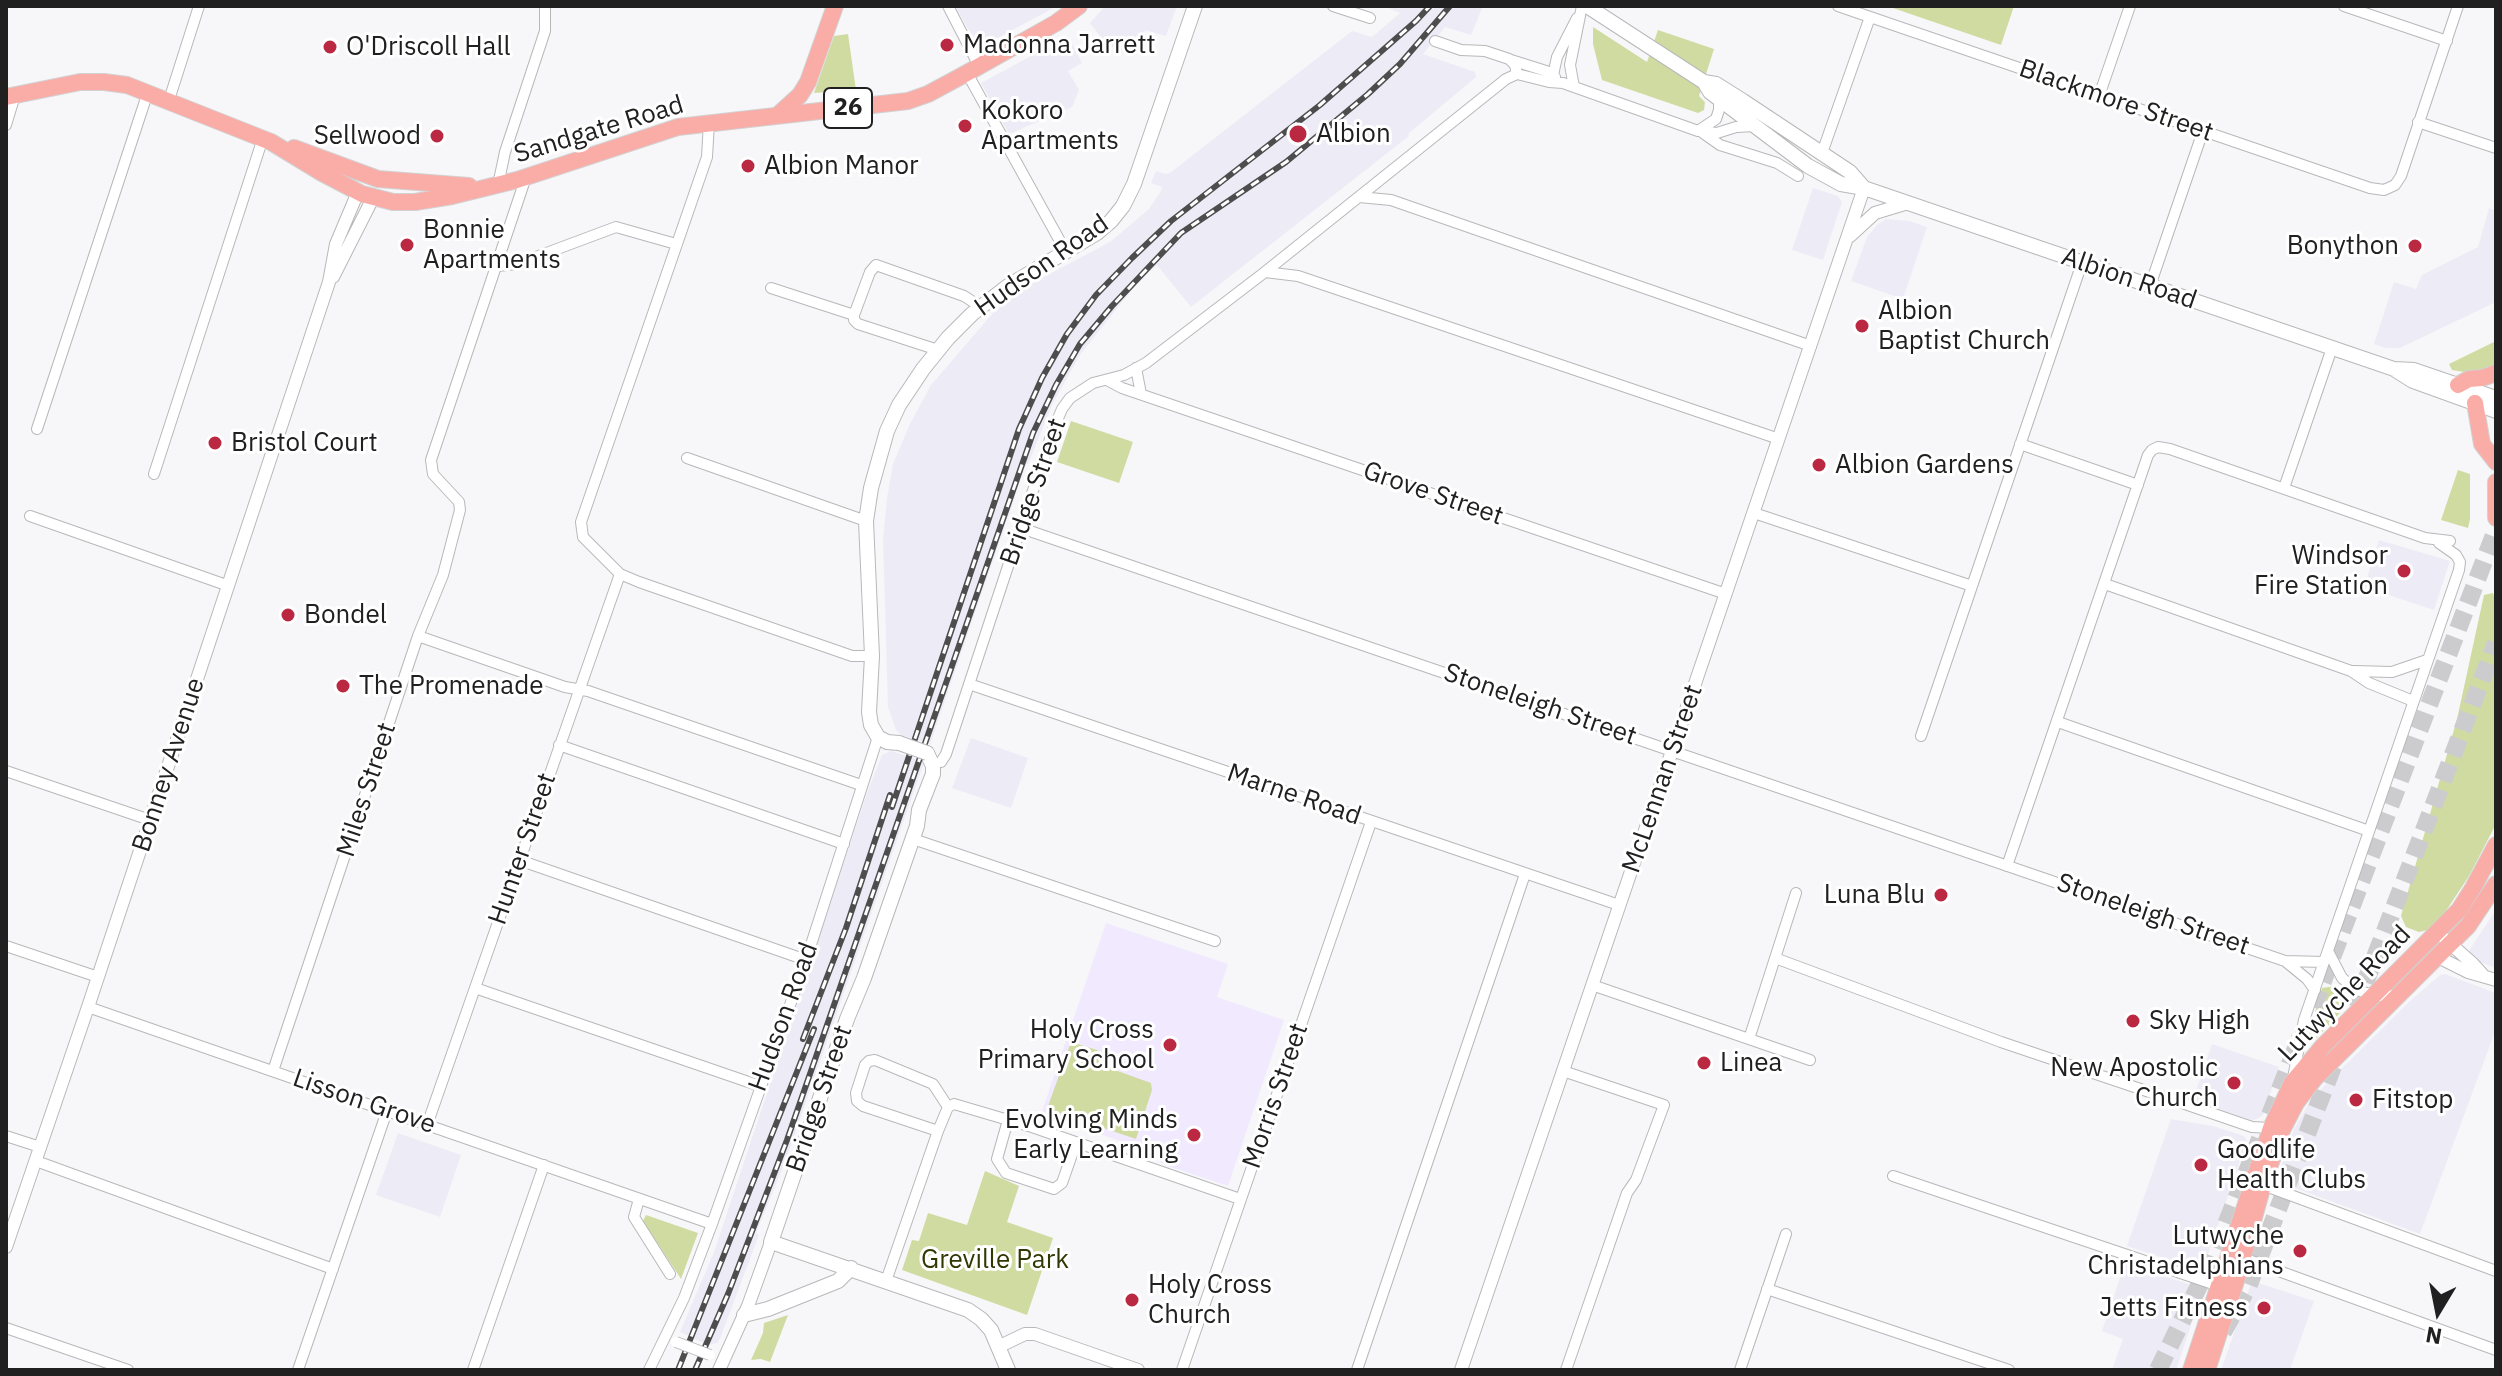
<!DOCTYPE html>
<style>
body{margin:0}
#map{position:relative;width:2502px;height:1376px;overflow:hidden;background:#f7f7f9;font-family:"IBM Plex Sans",sans-serif}
canvas{display:block}
.frame{position:absolute;inset:0;border:8px solid #202021;pointer-events:none}
.north{position:absolute;left:2398px;top:1272px;width:80px;height:80px;-webkit-text-stroke:6px #fff;paint-order:stroke;rotate:190deg;font-size:22px;font-weight:700;line-height:32px;text-align:center;color:#202021}
.north::after{content:'';display:block;margin:auto;width:28px;height:36px;background:#202021;clip-path:polygon(50% 0,100% 100%,50% 72%,0 100%)}
</style>
<div id="map">
<canvas width="2502" height="1376"></canvas>
<div class="frame"></div>
<div class="north">N</div>
</div>
<script>
const g = document.querySelector('canvas').getContext('2d');
g.lineJoin = 'round';
function fillPath(path, color) { g.fillStyle = color; g.fill(path, 'evenodd'); }
const toPath = rows => new Path2D(rows.map(r => 'M' + r).join(''));
function trace(path, color, width, dash) { g.strokeStyle = color; g.lineWidth = width; g.lineCap = dash ? 'butt' : 'round'; g.setLineDash(dash || []); g.stroke(path); }
function label(font, color, halo, rows, align = 'center') {
  g.font = font + ' "IBM Plex Sans",sans-serif'; g.lineWidth = 6; g.setLineDash([]); g.textBaseline = 'middle'; g.strokeStyle = halo; g.fillStyle = color; for (const [text, x, y, turn = 0] of rows) {
    g.save(); g.translate(x, y); g.rotate((+turn || 0) * Math.PI / 180); g.textAlign = isNaN(turn) ? turn : align; if (halo) g.strokeText(text, 0, 0); g.fillText(text, 0, 0); g.restore();
  }
}
const built = toPath([
 [955,6,1057,6,979,48],
 [1105,6,1177,6,1166,36,1145,30,1141,39,1135,37,1127,55,1106,44,1090,23],
 [1383,6,1483,6,1471,35,1445,27,1423,54,1475,72,1476,77,1408,134,1409,136,1191,307,1157,265,1137,283,1080,355,1053,403,1028,464,1026,464,930,744,901,735,896,730,888,707,883,539,887,498,893,464,910,424,931,385,999,306,1025,287,1110,242,1149,209,1161,191,1162,187,1151,183,1156,171,1165,174,1170,173,1352,31,1372,37,1400,13],
 [1068,36,1082,63,1068,71,1079,90,1072,107,1009,134,981,83],
 [1813,188,1838,196,1842,202,1823,260,1792,250],
 [2489,208,2496,211,2496,302,2400,348,2386,348,2374,344,2394,282,2416,289,2422,275,2478,247],
 [1886,219,1910,221,1927,227,1903,299,1851,281,1867,237,1877,225],
 [2379,540,2450,561,2434,610,2364,587],
 [971,738,1028,758,1011,808,952,788],
 [891,751,922,761,923,765,785,1162,756,1233,759,1235,720,1339,717,1343,708,1345,680,1332,714,1252,867,793,882,755],
 [2496,910,2496,968,2480,962,2468,952],
 [2445,974,2496,993,2496,1029,2420,1234,2276,1181,2294,1129,2312,1098,2410,1001,2440,975],
 [2212,1044,2279,1067,2263,1115,2257,1119,2251,1120,2193,1100],
 [2171,1119,2213,1126,2244,1136,2247,1141,2202,1271,2127,1246],
 [398,1133,461,1155,440,1217,376,1195],
 [2125,1263,2203,1289,2176,1370,2112,1370,2123,1339,2102,1331],
 [2252,1281,2314,1301,2290,1370,2221,1370]
]);
const education = toPath([
 [1106,923,1228,964,1217,997,1284,1020,1228,1186,1165,1165,1138,1147,1041,1114]
]);
const green = toPath([
 [1887,6,2014,6,2001,45],
 [1593,27,1647,62,1658,30,1714,49,1699,96,1705,102,1704,110,1698,113,1602,80,1593,44],
 [848,34,856,90,814,93,834,36],
 [2496,341,2496,367,2470,373,2452,370,2449,364],
 [1071,421,1133,442,1119,483,1057,462],
 [2458,470,2470,474,2470,519,2468,528,2441,520],
 [2493,593,2496,602,2496,824,2469,876,2440,920,2428,930,2419,932,2406,927,2401,916,2457,719,2484,595],
 [2336,986,2350,1002,2315,1040,2308,1037,2322,988],
 [1071,1042,1097,1050,1109,1057,1107,1064,1112,1069,1151,1083,1152,1090,1136,1139,1047,1109],
 [985,1171,1019,1186,1007,1222,1053,1238,1027,1315,902,1270,912,1240,919,1241,928,1213,967,1225],
 [646,1215,698,1233,681,1279,643,1221],
 [788,1315,770,1362,761,1359,751,1360,763,1333,764,1323]
]);
const motorwayTunnel = toPath([
 [2313,1007,2496,530],
 [2270,1115,2300,1038],
 [2223,1332,2248,1287,2496,643],
 [2158,1370,2213,1257,2260,1139]
]);
const minor = toPath([
 [948,6,979,66],
 [1333,6,1370,18],
 [1838,6,2370,188,2384,190,2395,185,2401,176,2458,6],
 [2344,6,2447,41],
 [1435,41,1461,50,1485,51,1509,59,1515,65,1517,74],
 [1511,60,1546,71,1555,77],
 [967,73,1066,252],
 [1517,74,1549,82,1563,83,1698,131,1717,133,1736,127,1756,126],
 [1553,75,1557,57,1577,18],
 [1574,87,1570,65,1582,6],
 [2099,96,2130,6],
 [169,100,199,6],
 [709,122,707,157,581,522,583,537,620,574,639,582,852,656,872,656],
 [2418,122,2496,148],
 [6,125,15,95],
 [1698,131,1716,119,1719,110,1719,99],
 [1703,133,1720,145,1777,163,1798,176],
 [1822,153,1870,17],
 [498,185,505,152,545,31,545,6],
 [1359,197,1391,200,1811,346],
 [497,266,517,264,616,227,676,244],
 [1265,272,1298,276,1779,439],
 [2150,286,2203,131],
 [771,288,854,315,854,320,858,324,938,350],
 [854,315,870,272,876,265,964,296,981,307],
 [1136,368,1141,394],
 [1107,380,1122,388,1726,594],
 [37,429,148,92],
 [2020,444,2138,485],
 [687,458,866,521],
 [154,474,263,138],
 [2284,488,2332,348],
 [1754,513,1972,586],
 [30,516,229,586],
 [1021,528,2285,961,2324,962],
 [2105,584,2351,671,2369,683,2413,701],
 [418,636,565,687,588,691,861,785],
 [2353,671,2392,672,2427,660],
 [969,684,1619,905],
 [2058,722,2369,831],
 [1921,736,2082,263],
 [559,745,844,844],
 [941,762,946,754,1053,430,1062,409,1070,398,1093,383,1124,375,1146,363,1265,272,1506,79,1517,74],
 [6,771,150,820],
 [913,839,1215,941],
 [519,860,806,960],
 [2007,866,2148,455,2152,450,2158,447,2170,449,2425,538,2450,541],
 [6,946,98,977],
 [2328,951,2342,978,2357,990,2377,996,2400,995],
 [1775,958,2001,1042,2182,1103,2252,1127,2271,1128],
 [2285,961,2307,979,2315,990],
 [1592,985,1810,1060],
 [475,988,760,1086],
 [88,1007,712,1224],
 [1749,1039,1796,893],
 [273,1071,418,636,443,575,460,510,459,502,433,474,431,460,526,177],
 [1563,1071,1664,1105,1636,1180,1627,1193,1566,1370],
 [2293,1078,2304,1020,2459,570,2460,562,2456,555,2439,543],
 [1008,1120,997,1159,1006,1173,1054,1189,1062,1183,1076,1143],
 [427,1125,620,574],
 [938,1131,863,1106,857,1101,856,1093,865,1065,869,1061,875,1060,933,1084,948,1107],
 [6,1136,40,1147],
 [36,1161,333,1269],
 [1893,1176,2219,1286],
 [2263,1185,2496,1271],
 [639,1199,634,1217,670,1274],
 [2243,1258,2496,1350],
 [886,1281,938,1131,948,1107,954,1104,1032,1127,1240,1199],
 [1767,1289,2009,1370],
 [6,1328,128,1370],
 [298,1370,387,1111],
 [473,1370,544,1165],
 [649,1370,684,1298,712,1224,806,960,878,737],
 [1182,1370,1371,822],
 [1357,1370,1525,874],
 [1740,1370,1786,1234]
]);
const tertiary = toPath([
 [1850,236,1875,213,1908,203],
 [333,277,373,198],
 [2445,939,2473,964,2483,975],
 [2438,957,2468,972,2496,980],
 [6,1247,88,1007,329,282,336,244,358,192],
 [1000,1346,1025,1334,1035,1334,1138,1370],
 [719,1370,748,1306,771,1242],
 [1461,1370,1864,188]
]);
const secondary = toPath([
 [1587,6,1704,82,1716,84,1743,101,1850,172,1864,188],
 [1704,82,1710,92,1808,166,1841,184,1864,188,2394,369,2413,381,2496,411],
 [2394,369,2414,370,2496,398],
 [899,743,887,742,878,737,871,725,869,712,872,656,866,521,871,488,887,431,899,405,923,369,948,338,972,314,1008,286,1097,233,1111,221,1123,206,1134,184,1195,6],
 [927,753,933,766,933,774,919,810,917,826,864,978,847,1019,771,1242,968,1310,981,1319,991,1330,1008,1370],
 [744,1315,768,1309,838,1281,851,1268]
]);
const trunk = toPath([
 [6,97,80,82,104,82,127,85,271,142,322,173,362,194,393,202,415,202,452,196,517,180,678,127,908,101,928,94,967,73,1056,23,1079,6],
 [778,115,800,95,808,82,835,6],
 [294,148,378,179,469,186],
 [2458,385,2469,379,2482,378,2496,373],
 [2475,403,2482,444,2496,462],
 [2496,482,2496,518],
 [2191,1370,2271,1128,2292,1083,2323,1046,2459,910,2473,888,2496,845],
 [2207,1370,2237,1278,2263,1185,2282,1130,2296,1103,2315,1078,2468,926,2496,884]
]);
const rail = toPath([
 [892,807,1019,429,1042,378,1067,334,1096,295,1132,258,1171,221,1320,105,1416,21,1430,6],
 [803,1039,846,928,890,795],
 [678,1370,814,1029],
 [695,1370,728,1294,787,1140,1033,433,1056,385,1080,344,1112,306,1181,233,1286,162,1368,94,1400,64,1450,6]
]);
const minorBridge = toPath([
 [676,1342,710,1355]
]);
const secondaryBridge = toPath([
 [899,743,927,753]
]);
const markers = [
 [947,45,8,"#ba2941"],
 [330,47,8,"#ba2941"],
 [965,126,8,"#ba2941"],
 [1298,134,10,"#ba2941"],
 [437,136,8,"#ba2941"],
 [748,166,8,"#ba2941"],
 [407,245,8,"#ba2941"],
 [2415,246,8,"#ba2941"],
 [1862,326,8,"#ba2941"],
 [215,443,8,"#ba2941"],
 [1819,465,8,"#ba2941"],
 [2404,571,8,"#ba2941"],
 [288,615,8,"#ba2941"],
 [343,686,8,"#ba2941"],
 [1941,895,8,"#ba2941"],
 [2133,1021,8,"#ba2941"],
 [1170,1045,8,"#ba2941"],
 [1704,1063,8,"#ba2941"],
 [2234,1083,8,"#ba2941"],
 [2356,1100,8,"#ba2941"],
 [1194,1135,8,"#ba2941"],
 [2201,1165,8,"#ba2941"],
 [2300,1251,8,"#ba2941"],
 [1132,1300,8,"#ba2941"],
 [2264,1308,8,"#ba2941"]
];
const shields = [
 [848,108,48]
];
const shieldNames = [
 ["26",848,108]
];
const poiNames = [
 ["Madonna Jarrett",963,45],
 ["O'Driscoll Hall",346,47],
 ["Kokoro",981,111],
 ["Apartments",981,141],
 ["Albion",1316,134],
 ["Sellwood",421,136,"right"],
 ["Albion Manor",764,166],
 ["Bonnie",423,230],
 ["Apartments",423,260],
 ["Bonython",2399,246,"right"],
 ["Albion",1878,311],
 ["Baptist Church",1878,341],
 ["Bristol Court",231,443],
 ["Albion Gardens",1835,465],
 ["Windsor",2388,556,"right"],
 ["Fire Station",2388,586,"right"],
 ["Bondel",304,615],
 ["The Promenade",359,686],
 ["Luna Blu",1925,895,"right"],
 ["Sky High",2149,1021],
 ["Holy Cross",1154,1030,"right"],
 ["Primary School",1154,1060,"right"],
 ["Linea",1720,1063],
 ["New Apostolic",2218,1068,"right"],
 ["Church",2218,1098,"right"],
 ["Fitstop",2372,1100],
 ["Evolving Minds",1178,1120,"right"],
 ["Early Learning",1178,1150,"right"],
 ["Goodlife",2217,1150],
 ["Health Clubs",2217,1180],
 ["Lutwyche",2284,1236,"right"],
 ["Christadelphians",2284,1266,"right"],
 ["Holy Cross",1148,1285],
 ["Church",1148,1315],
 ["Jetts Fitness",2248,1308,"right"]
];
const streetNames = [
 ["Blackmore Street",2116,101,19],
 ["Sandgate Road",599,130,-17],
 ["Hudson Road",1042,266,-35],
 ["Albion Road",2129,279,19],
 ["Bridge Street",1034,492,-71],
 ["Grove Street",1433,494,19],
 ["Stoneleigh Street",1540,705,19],
 ["Bonney Avenue",169,765,-72],
 ["McLennan Street",1663,779,-71],
 ["Miles Street",367,790,-72],
 ["Marne Road",1294,795,19],
 ["Hunter Street",523,849,-71],
 ["Stoneleigh Street",2153,915,19],
 ["Lutwyche Road",2345,994,-46],
 ["Hudson Road",784,1017,-70],
 ["Morris Street",1276,1096,-71],
 ["Bridge Street",820,1099,-71],
 ["Lisson Grove",364,1102,19]
];
const parkNames = [
 ["Greville Park",995,1260]
];
fillPath(built, '#edecf6');
fillPath(education, '#f1e9fe');
fillPath(green, '#d0dba2');
trace(motorwayTunnel, '#ccccce', 18, [18, 9]);
trace(minor, '#b8b8ba', 12);
trace(tertiary, '#b8b8ba', 14);
trace(secondary, '#b8b8ba', 16);
trace(trunk, '#d2d2d3', 18);
trace(minor, '#fff', 10);
trace(tertiary, '#fff', 12);
trace(secondary, '#fff', 14);
trace(trunk, '#faaca7', 16);
trace(rail, '#4d4d4e', 6);
trace(rail, '#fff', 3, [9]);
trace(minorBridge, '#b8b8ba', 12, []);
trace(secondaryBridge, '#b8b8ba', 16, []);
trace(minorBridge, '#fff', 10);
trace(secondaryBridge, '#fff', 14);
for (const [x, y, r, color] of markers) { const dot = new Path2D(); dot.arc(x, y, r, 0, 2 * Math.PI); g.fillStyle = color; g.fill(dot); trace(dot, '#fff', 3); }
for (const [x, y, w] of shields) { const box = new Path2D(); box.roundRect(x - w / 2, y - 20, w, 40, 6); g.fillStyle = '#fff'; g.fill(box); trace(box, '#202021', 2); }
label('bold 24px', '#202021', null, shieldNames);
label('26px', '#202021', '#fff', poiNames, 'left');
label('26px', '#202021', '#fff', streetNames);
label('26px', '#313803', '#fff', parkNames);
</script>
